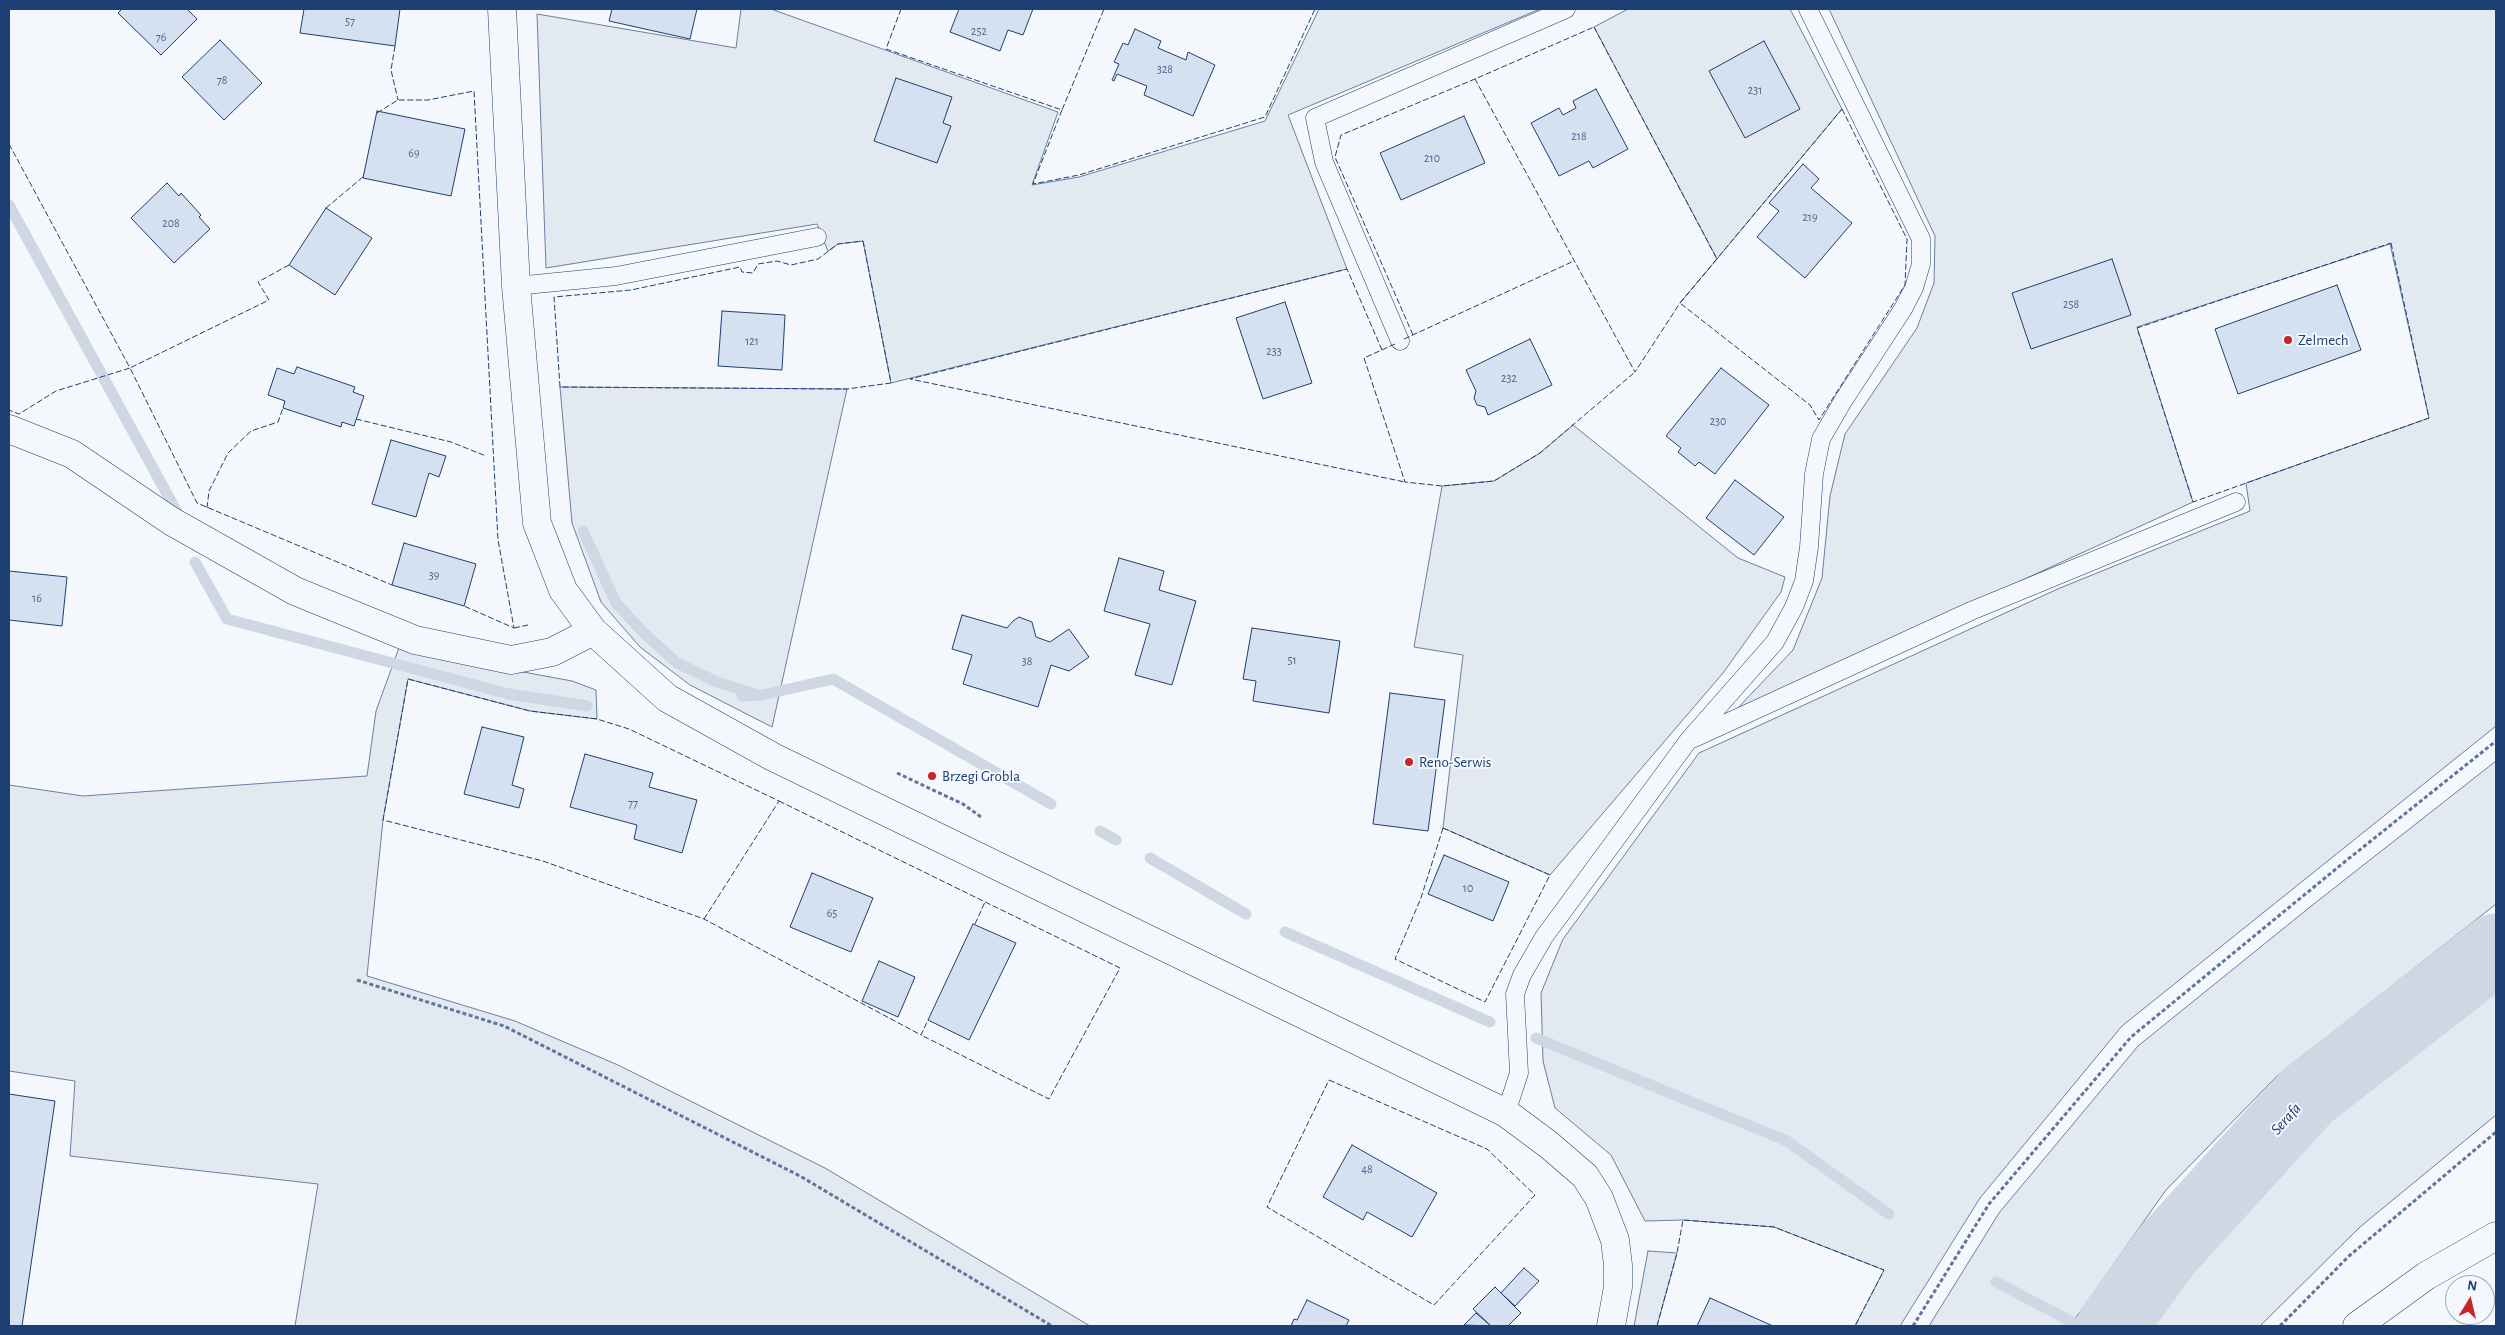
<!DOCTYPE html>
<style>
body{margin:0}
#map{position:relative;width:2505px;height:1335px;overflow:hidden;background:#f4f7fb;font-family:"Alegreya Sans",sans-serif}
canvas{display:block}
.frame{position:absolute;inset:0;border:10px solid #1d3f73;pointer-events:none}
.north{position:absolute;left:2445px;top:1275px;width:50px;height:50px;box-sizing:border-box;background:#f4f7fb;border:1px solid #9eadc5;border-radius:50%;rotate:9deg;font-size:14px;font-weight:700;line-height:20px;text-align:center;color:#1d3f73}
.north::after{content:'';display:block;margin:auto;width:18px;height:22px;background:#c62828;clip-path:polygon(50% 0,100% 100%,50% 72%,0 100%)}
</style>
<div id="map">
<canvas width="2505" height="1335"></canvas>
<div class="frame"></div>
<div class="north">N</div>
</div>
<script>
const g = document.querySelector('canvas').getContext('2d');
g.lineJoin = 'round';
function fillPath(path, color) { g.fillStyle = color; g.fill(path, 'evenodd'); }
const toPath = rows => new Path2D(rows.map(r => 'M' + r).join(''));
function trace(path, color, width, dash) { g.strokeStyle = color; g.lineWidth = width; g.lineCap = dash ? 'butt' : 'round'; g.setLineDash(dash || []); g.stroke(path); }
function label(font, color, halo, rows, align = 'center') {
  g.font = font + ' "Alegreya Sans",sans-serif'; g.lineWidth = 4; g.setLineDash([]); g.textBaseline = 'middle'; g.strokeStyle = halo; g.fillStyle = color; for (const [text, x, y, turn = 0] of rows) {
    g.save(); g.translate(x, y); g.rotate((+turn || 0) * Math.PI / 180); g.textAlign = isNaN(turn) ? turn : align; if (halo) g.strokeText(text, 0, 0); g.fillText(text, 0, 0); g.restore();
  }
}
const green = toPath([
 [741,9,771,9,1058,112,1032,185,1079,177,1265,121,1319,9,1540,9,1288,115,1347,269,891,383,863,241,838,244,828,251,817,224,546,268,537,14,736,48,741,9],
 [1628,9,1790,9,1842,109,1717,259,1594,27,1628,9],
 [1829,9,2496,9,2496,726,2122,1026,1980,1198,1900,1326,1855,1326,1884,1270,1774,1227,1683,1220,1645,1221,1611,1155,1555,1108,1543,1061,1541,993,1563,939,1699,753,2060,588,2250,511,2246,483,2429,418,2390,244,2137,327,2193,502,1734,712,1793,650,1822,578,1830,496,1845,434,1917,328,1934,283,1935,236,1829,9],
 [560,387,847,389,772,727,690,685,640,647,601,602,572,523,560,387],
 [1573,425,1738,558,1785,577,1781,592,1723,673,1550,875,1443,828,1463,655,1414,647,1442,486,1494,481,1540,453,1573,425],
 [400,645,420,653,572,681,596,690,597,719,530,711,408,679,383,820,367,976,515,1021,618,1065,825,1168,1090,1326,295,1326,318,1184,70,1156,75,1081,9,1071,9,785,83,796,367,776,376,711,400,645],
 [2496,761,2496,904,2277,1076,2166,1190,2070,1326,1929,1326,1999,1213,2138,1046,2310,907,2496,761],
 [2496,974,2496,1115,2360,1227,2260,1326,2150,1326,2212,1242,2342,1090,2496,974],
 [1648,1251,1677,1253,1657,1326,1634,1326,1648,1251]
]);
const stream = toPath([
 [9,205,178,514],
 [583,531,616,603,644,633,677,663,717,682,752,693],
 [195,562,227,619,509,694,587,706],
 [742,696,762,695,833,679,1051,804],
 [1100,831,1116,840],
 [1150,858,1246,914],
 [1285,932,1490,1022],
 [1536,1038,1787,1141,1889,1214],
 [1996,1282,2080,1326]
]);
const river = toPath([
 [2112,1326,2167,1250,2307,1096,2496,949]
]);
const building = toPath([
 [122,9,187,9,197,19,161,55,118,13,122,9],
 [304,9,400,9,395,46,300,33,304,9],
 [612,9,697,9,690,39,609,21,612,9],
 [959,9,1033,9,1023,35,1008,30,1000,51,950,32,959,9],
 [1135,29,1161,41,1158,48,1186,60,1188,52,1215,65,1193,116,1144,95,1147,86,1117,74,1114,81,1112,80,1119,64,1114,62,1123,43,1128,45,1135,29],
 [220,40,262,83,224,120,182,77,220,40],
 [1764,41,1800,109,1745,138,1709,71,1764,41],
 [896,78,952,97,943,123,951,126,937,163,874,141,896,78],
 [1596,89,1628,149,1593,168,1589,161,1559,176,1531,123,1559,108,1563,115,1576,108,1573,101,1596,89],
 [377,111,465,129,451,196,363,178,377,111],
 [1464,116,1485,163,1401,200,1380,153,1464,116],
 [1803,164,1819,179,1811,188,1852,223,1805,278,1757,237,1779,211,1769,203,1803,164],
 [167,183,179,196,181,193,201,215,199,217,210,229,174,263,131,218,167,183],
 [326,208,372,238,335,295,289,265,326,208],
 [2112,259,2131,315,2031,349,2012,293,2112,259],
 [2337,285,2361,350,2238,394,2215,329,2337,285],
 [1285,302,1312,383,1263,399,1236,318,1285,302],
 [722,311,785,315,782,370,718,366,722,311],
 [1530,339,1552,385,1488,415,1485,407,1477,405,1474,398,1476,391,1466,370,1530,339],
 [297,367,355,387,353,392,364,396,354,426,342,422,341,427,283,408,285,401,268,395,277,368,294,374,297,367],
 [1721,368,1769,405,1715,474,1699,462,1695,466,1678,452,1681,448,1666,436,1721,368],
 [391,440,446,456,439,477,429,473,416,517,372,504,391,440],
 [1735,480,1784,517,1754,555,1706,518,1735,480],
 [404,543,476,564,464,606,392,585,404,543],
 [1119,558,1164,571,1159,590,1196,601,1172,685,1135,675,1150,624,1104,611,1119,558],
 [9,571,67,577,62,626,9,620,9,571],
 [962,615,1007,628,1013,621,1019,617,1032,622,1036,637,1050,642,1069,629,1089,657,1069,671,1051,665,1038,707,963,684,972,655,952,649,962,615],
 [1252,628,1340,641,1329,713,1253,701,1256,681,1243,679,1252,628],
 [1390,693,1445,700,1428,831,1373,824,1390,693],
 [482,727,524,737,512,785,524,789,519,808,464,794,482,727],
 [585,754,653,773,649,787,697,800,682,853,634,839,637,825,570,807,585,754],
 [1444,855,1509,882,1493,921,1428,894,1444,855],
 [812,873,873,898,851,952,790,927,812,873],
 [973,924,1016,943,969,1040,928,1020,973,924],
 [879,961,915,977,898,1017,862,1001,879,961],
 [9,1094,55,1101,22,1326,9,1326,9,1094],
 [1352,1145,1437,1193,1412,1237,1367,1212,1363,1220,1323,1197,1352,1145],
 [1524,1268,1539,1281,1515,1306,1501,1293,1524,1268],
 [1495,1287,1521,1313,1508,1326,1491,1326,1473,1309,1495,1287],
 [1710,1298,1773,1326,1697,1326,1710,1298],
 [1307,1300,1349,1320,1346,1326,1291,1326,1294,1319,1297,1320,1307,1300],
 [1476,1313,1491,1326,1464,1325,1476,1313]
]);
const path = toPath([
 [897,773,963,804,981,817],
 [357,980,504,1026,800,1176,1052,1326],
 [1913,1326,1989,1204,2131,1037,2342,864,2496,741],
 [2280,1326,2349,1256,2496,1132]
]);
const service = toPath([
 [516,286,616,276,817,237],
 [1400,341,1324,162,1315,118,1566,9],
 [1694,738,1971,611,2236,502],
 [1506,1113,1519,1073,1515,994,1522,975,1544,937,1688,741,1775,642,1794,607,1804,581,1809,547,1814,474,1821,439,1843,401,1903,309,1914,288,1921,264,1921,239,1808,9]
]);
const minor = toPath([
 [502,9,516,286,537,523,563,590,593,631,667,698,773,757,1506,1113,1549,1145,1585,1176,1599,1198,1615,1240,1618,1265,1618,1287,1611,1326],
 [9,429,72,454,171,521,295,591,415,640,511,660,552,652,593,631]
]);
const tertiary = toPath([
 [2357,1326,2426,1276,2496,1236]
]);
const fence = toPath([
 [901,9,886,49,1062,110,1104,9],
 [1594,27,1717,259,1680,303,1635,372,1475,79,1594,27],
 [395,46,391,70,398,100],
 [1842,109,1907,239,1905,285,1819,420,1810,405,1680,303,1842,109],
 [1062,110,1033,184,1079,175,1265,117,1315,9],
 [377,113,398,100,428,100,474,91,498,540,514,628,464,606],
 [9,144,130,368,56,391,19,414,9,410],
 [326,208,364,176],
 [863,241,891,383,847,389,560,387,554,297,631,290,740,267,742,272,753,273,758,264,777,261,791,265,818,259,838,244,863,241],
 [2391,243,2429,418,2193,502,2137,328,2391,243],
 [289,265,258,282,269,300,130,368,197,503,392,585],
 [1413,335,1335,157,1341,135,1475,79],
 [1404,339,1574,261],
 [1395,344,1364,358,1405,482,1442,486,1494,481,1540,453,1635,372],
 [1382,350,1347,269,910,379,1405,482],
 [356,419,451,442,486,456],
 [207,508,209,491,228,453,251,431,278,422,283,408],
 [514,628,528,625],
 [779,801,1120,968,1049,1099,921,1035],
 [1443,828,1550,875,1485,1002,1395,959,1421,898,1443,828],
 [704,919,779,801,629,729,597,719,530,711,408,679,383,820,543,861,704,919,921,1035,928,1020],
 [975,924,985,902],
 [1329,1080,1487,1149,1535,1195,1434,1305,1267,1207,1329,1080],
 [1657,1326,1677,1253,1683,1220,1774,1227,1884,1270,1855,1326]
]);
const markers = [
 [2288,340,5,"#c62828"],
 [1409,762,5,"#c62828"],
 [932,776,5,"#c62828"]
];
const numberNames = [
 ["57",350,21],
 ["252",979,31],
 ["76",161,37],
 ["328",1165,69],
 ["78",222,80],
 ["231",1755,90],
 ["218",1579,136],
 ["69",414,153],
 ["210",1432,158],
 ["219",1810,217],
 ["208",171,223],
 ["258",2071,304],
 ["121",752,341],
 ["233",1274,351],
 ["232",1509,378],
 ["230",1718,421],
 ["39",434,575],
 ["16",37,598],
 ["51",1292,660],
 ["38",1027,661],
 ["77",633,803],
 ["10",1468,888],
 ["65",832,913],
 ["48",1367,1169]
];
const poiNames = [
 ["Zelmech",2298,340],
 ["Reno-Serwis",1419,762],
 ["Brzegi Grobla",942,776]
];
const waterNames = [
 ["Serafa",2286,1119,-48]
];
fillPath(green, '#e3e9f0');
trace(green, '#687fa3', 1);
trace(stream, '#cfd7e4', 11);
trace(river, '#cfd7e4', 71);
fillPath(building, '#d5e0f0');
trace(building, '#1d3f73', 1);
trace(service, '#1d3f73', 19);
trace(minor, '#1d3f73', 29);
trace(tertiary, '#1d3f73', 29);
trace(path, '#5e769c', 3, [4, 2.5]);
trace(service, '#f4f7fb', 18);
trace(minor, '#f4f7fb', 28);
trace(tertiary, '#f4f7fb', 28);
trace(fence, '#1d3f73', 1, [6, 2.5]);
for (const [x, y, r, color] of markers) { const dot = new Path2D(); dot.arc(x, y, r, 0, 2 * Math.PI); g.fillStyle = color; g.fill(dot); trace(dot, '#f4f7fb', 2); }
label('12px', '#4b6792', null, numberNames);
label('15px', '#1d3f73', '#f4f7fb', poiNames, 'left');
label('italic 16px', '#1d3f73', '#f4f7fb', waterNames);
</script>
